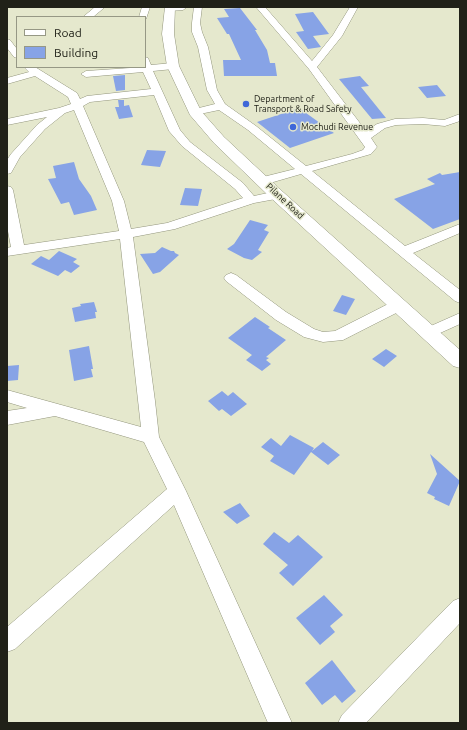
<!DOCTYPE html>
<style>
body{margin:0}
#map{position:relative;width:467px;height:730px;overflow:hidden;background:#e5e8cd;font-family:Ubuntu,sans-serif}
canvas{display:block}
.frame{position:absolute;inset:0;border:8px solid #202118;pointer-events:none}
.legend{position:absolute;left:16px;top:16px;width:130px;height:52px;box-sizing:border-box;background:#e5e8cd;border:1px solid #969885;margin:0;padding:5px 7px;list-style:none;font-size:12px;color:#202118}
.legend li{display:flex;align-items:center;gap:8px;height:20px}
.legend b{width:20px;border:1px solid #969885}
</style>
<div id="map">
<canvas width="467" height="730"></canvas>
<div class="frame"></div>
<ul class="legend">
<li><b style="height:5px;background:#fff"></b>Road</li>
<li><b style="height:11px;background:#87a3e6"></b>Building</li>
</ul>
</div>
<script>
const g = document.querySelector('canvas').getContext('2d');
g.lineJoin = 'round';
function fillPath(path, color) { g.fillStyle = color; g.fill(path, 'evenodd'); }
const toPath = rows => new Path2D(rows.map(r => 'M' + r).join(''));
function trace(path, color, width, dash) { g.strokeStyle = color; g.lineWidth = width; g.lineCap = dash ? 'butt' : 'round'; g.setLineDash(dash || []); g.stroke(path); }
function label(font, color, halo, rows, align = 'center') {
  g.font = font + ' Ubuntu,sans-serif'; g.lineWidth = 3; g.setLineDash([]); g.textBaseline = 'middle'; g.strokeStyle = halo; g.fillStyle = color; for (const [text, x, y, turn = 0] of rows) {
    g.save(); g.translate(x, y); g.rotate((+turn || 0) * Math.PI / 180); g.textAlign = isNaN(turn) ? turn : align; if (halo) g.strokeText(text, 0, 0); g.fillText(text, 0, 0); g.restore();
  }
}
const building = toPath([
 [240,8,257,30,255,30,267,50,270,63,275,63,277,76,224,76,223,60,241,60,229,34,227,34,217,18,229,17,224,9],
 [313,12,329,34,313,36,321,47,308,49,296,32,304,31,295,14],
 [125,75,125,90,116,91,113,76],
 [360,76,369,86,361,87,386,118,372,119,339,79],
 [437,85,446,96,427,98,418,87],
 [118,100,124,100,124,106,129,105,133,117,119,119,115,107,119,107],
 [299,108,334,133,290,148,257,122],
 [147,150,166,151,160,167,141,165],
 [74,162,79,179,91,196,97,210,74,215,69,202,61,204,48,179,56,178,53,166],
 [460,172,460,219,433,229,394,199,435,184,427,179,440,173,442,175],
 [185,188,202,189,198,206,180,205],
 [250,220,268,225,264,230,269,232,258,250,262,252,252,260,244,258,227,249,234,244],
 [162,247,171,251,174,251,175,253,179,255,160,272,153,274,140,254,155,253],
 [59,251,77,259,73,262,80,266,71,273,65,270,58,276,31,264,41,256,49,260],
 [342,295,355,299,346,315,333,311],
 [94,302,97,312,95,312,96,318,75,322,72,308,81,306,80,304],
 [255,317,270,327,268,328,286,340,266,357,269,358,266,360,271,364,262,371,246,360,252,355,228,338],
 [89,346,93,369,91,369,93,377,74,381,69,350],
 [386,349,397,356,384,367,372,359],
 [19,365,18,380,7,381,7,366],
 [222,391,228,396,233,392,247,404,231,416,222,409,219,411,208,401],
 [290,435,314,448,312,451,323,442,340,455,328,465,311,452,294,475,270,461,274,456,261,447,271,438,281,446],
 [430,454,460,481,449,506,434,499,435,497,427,493,437,474],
 [240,503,250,516,237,524,223,512],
 [274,532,289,543,298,535,323,557,293,586,279,573,288,565,263,544],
 [324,595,343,615,330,626,335,632,320,645,296,618],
 [332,660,356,691,342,703,335,695,322,705,305,683]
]);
const minor = toPath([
 [95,7,105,7,93,17,83,17,95,7],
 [142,7,150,7,146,19,145,17,139,17,142,7],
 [165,7,187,7,183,10,169,11,166,10,165,7],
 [194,7,202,7,200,23,202,32,208,47,217,90,225,104,256,126,306,166,352,154,363,150,365,147,309,69,256,7,265,7,312,61,333,35,350,7,358,7,342,36,317,67,366,131,377,124,395,119,423,118,444,120,460,114,460,121,445,126,423,124,396,125,385,128,371,138,377,147,371,154,312,171,405,246,460,224,460,233,413,253,460,290,460,303,455,301,301,174,263,185,259,184,257,181,259,178,295,169,248,130,219,110,195,115,191,114,190,112,191,110,215,104,207,90,198,47,192,32,192,23,194,7],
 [7,39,10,40,17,49,17,58,14,57,7,48,7,39],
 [145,57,148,58,151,65,173,63,178,66,173,69,153,71,180,130,190,142,243,183,254,196,277,191,281,192,283,195,281,198,254,203,175,229,133,237,155,401,159,437,186,491,292,723,268,723,174,505,15,649,7,652,7,627,167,489,144,442,55,416,7,425,7,411,27,408,7,402,7,390,141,427,120,239,7,256,7,248,11,247,7,226,7,186,11,187,13,190,24,245,119,231,112,201,74,110,65,113,45,129,20,157,11,173,7,174,7,160,11,154,37,125,47,117,7,125,7,119,59,108,71,104,68,97,35,76,7,84,7,78,29,72,24,67,35,67,77,93,80,99,87,96,151,89,143,72,86,77,81,74,86,71,145,67,145,57],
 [154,95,169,131,182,146,235,189,243,198,167,223,131,229,124,201,83,106,90,102,154,95],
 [231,273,236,275,286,312,314,329,323,332,335,331,394,301,399,300,404,301,406,305,404,309,343,340,323,342,304,337,276,320,226,281,224,278,226,275,231,273],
 [460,313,460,324,429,338,424,337,421,333,424,329,460,313],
 [460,598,460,623,366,723,338,723,342,715,453,601,460,598]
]);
const major = toPath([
 [165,7,175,7,174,34,179,66,201,111,224,137,283,192,460,350,460,368,453,366,271,198,214,143,190,115,167,66,162,34,165,7]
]);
const markers = [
 [246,104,4,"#3f67d8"],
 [293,127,4,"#3f67d8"]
];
const farPoinames = [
 ["Department of",254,99],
 ["Transport & Road Safety",254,109],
 ["Mochudi Revenue",301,127]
];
const farStreetnames = [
 ["Pilane Road",285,201,43]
];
fillPath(building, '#87a3e6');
trace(minor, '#92957c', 1);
trace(major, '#92957c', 1);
fillPath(minor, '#fff');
fillPath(major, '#fff');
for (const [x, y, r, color] of markers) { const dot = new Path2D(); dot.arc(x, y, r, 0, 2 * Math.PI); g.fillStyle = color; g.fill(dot); trace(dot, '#e5e8cd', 1.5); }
label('9px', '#202118', '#e5e8cd', farPoinames, 'left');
label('9px', '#202118', '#e5e8cd', farStreetnames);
</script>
